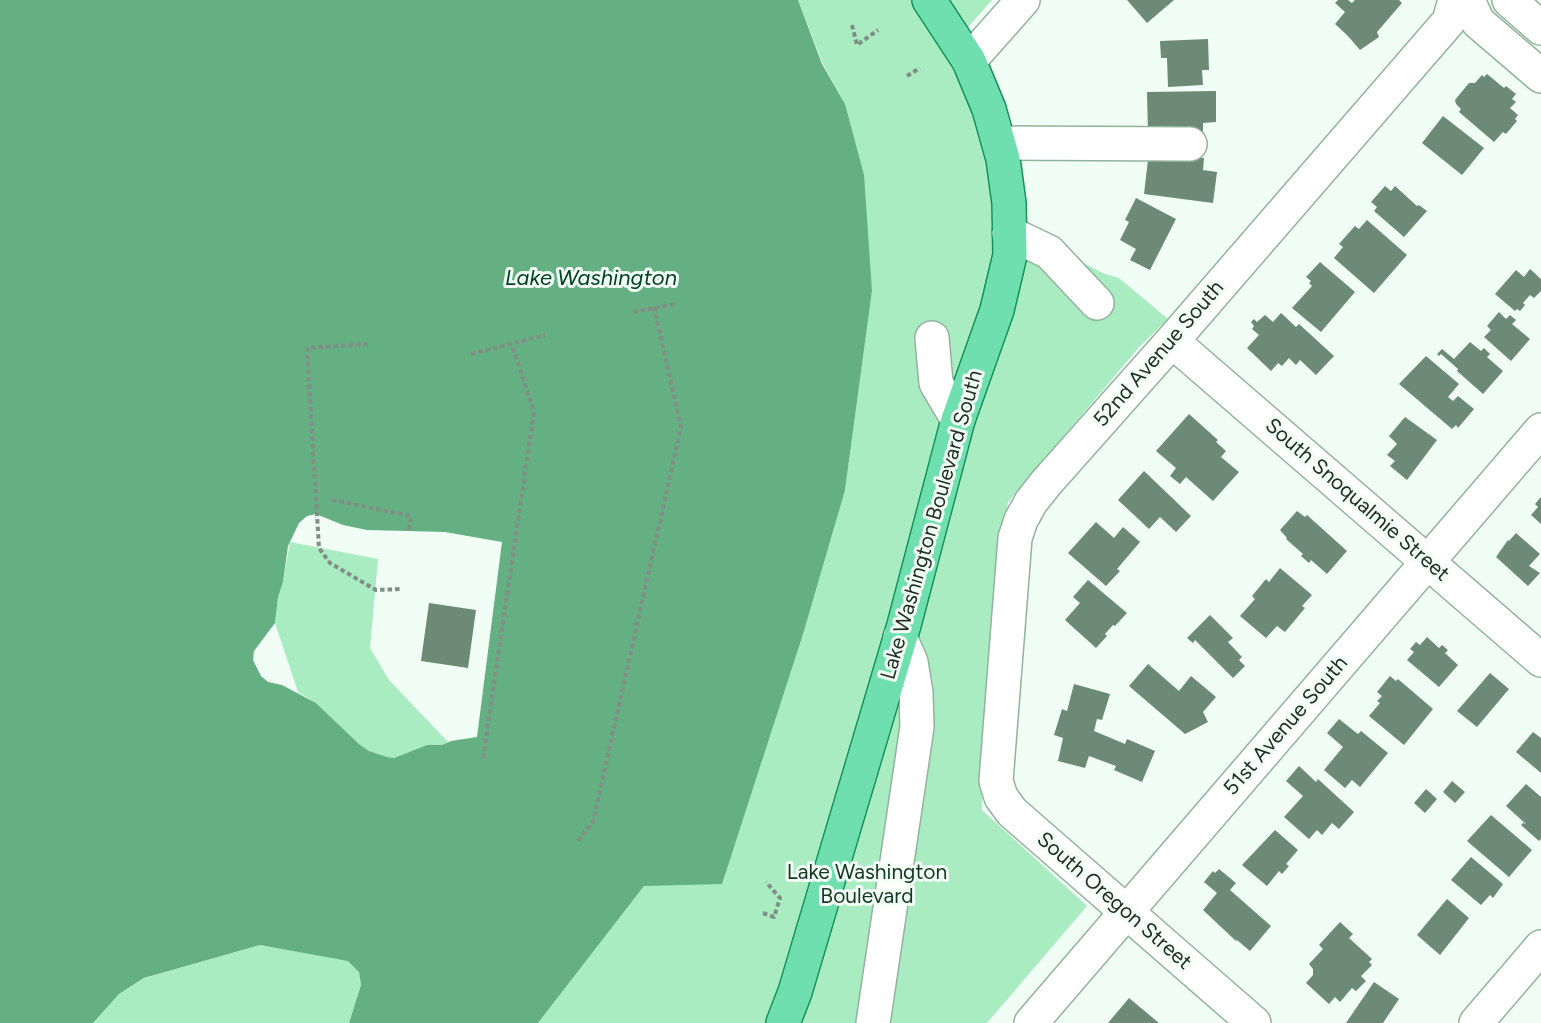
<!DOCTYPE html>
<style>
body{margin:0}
canvas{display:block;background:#f1fef5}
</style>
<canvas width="1541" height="1023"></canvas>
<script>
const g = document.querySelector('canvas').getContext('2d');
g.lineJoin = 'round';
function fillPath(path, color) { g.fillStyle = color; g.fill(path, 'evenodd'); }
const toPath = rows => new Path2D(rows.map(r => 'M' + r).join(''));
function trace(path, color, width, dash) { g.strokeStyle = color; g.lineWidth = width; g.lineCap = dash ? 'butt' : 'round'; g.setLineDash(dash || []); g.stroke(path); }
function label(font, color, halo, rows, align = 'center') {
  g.font = font + ' Figtree,sans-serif'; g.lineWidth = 6; g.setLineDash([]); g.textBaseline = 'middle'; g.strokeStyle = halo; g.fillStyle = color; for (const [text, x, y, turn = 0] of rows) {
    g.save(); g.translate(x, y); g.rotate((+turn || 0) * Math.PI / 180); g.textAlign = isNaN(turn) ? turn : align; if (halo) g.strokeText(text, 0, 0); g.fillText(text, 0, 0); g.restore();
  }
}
const green = toPath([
 [798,0,992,0,947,51,958,68,991,166,1030,236,1105,274,1119,278,1168,319,1140,346,1008,502,986,692,982,810,1087,906,987,1023,538,1023,644,886,845,490,872,291,845,104,823,64],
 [290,542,378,559,370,648,389,680,448,742,442,745,427,745,394,758,387,757,369,751,359,744,316,703,298,692,275,623,279,588,283,582],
 [260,945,348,960,359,972,361,985,349,1023,93,1023,119,994,145,978]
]);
const water = toPath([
 [0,0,798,0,822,64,845,104,864,175,872,291,845,490,803,634,722,884,644,886,538,1023,349,1023,361,985,359,972,348,961,260,945,144,978,119,994,93,1023,0,1023],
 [316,514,343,525,367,530,445,532,502,542,477,737,451,741,442,745,427,745,394,758,387,757,369,751,359,744,316,703,282,685,268,682,261,676,253,660,254,651,275,623,278,597,283,582,288,546,299,523,307,516]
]);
const building = toPath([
 [1127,0,1174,0,1147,23],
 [1338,0,1348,0,1352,3,1355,0,1399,0,1402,3,1377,32,1379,37,1360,50,1348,36,1335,24,1345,12,1335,3],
 [1208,39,1209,70,1202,70,1203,85,1168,87,1167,58,1161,58,1160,41],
 [1487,74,1504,88,1506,86,1516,94,1512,99,1516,102,1510,108,1518,115,1515,119,1517,121,1506,134,1503,132,1494,142,1459,112,1461,109,1456,104,1455,100,1469,83,1475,83,1482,75,1484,77],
 [1216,91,1216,122,1203,123,1203,135,1148,135,1147,92],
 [1443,116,1484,148,1462,175,1422,143],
 [1149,151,1204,158,1203,170,1217,172,1213,203,1144,194],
 [1385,186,1391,191,1395,186,1417,206,1419,205,1427,211,1404,237,1374,211,1377,207,1371,202],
 [1136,198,1176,219,1150,270,1130,260,1136,249,1120,240,1129,222,1125,220],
 [1367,220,1407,255,1374,293,1334,258,1343,247,1339,244,1355,226,1359,229],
 [1320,262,1355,292,1321,332,1292,308,1312,286,1309,283,1311,281,1306,277],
 [1530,269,1541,279,1541,291,1534,298,1530,295,1523,303,1525,305,1520,311,1517,309,1515,311,1495,294,1516,270,1524,277],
 [1499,312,1506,319,1510,315,1516,320,1512,324,1530,339,1511,361,1484,337,1491,330,1487,326],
 [1281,313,1296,327,1299,324,1334,356,1316,375,1300,360,1296,365,1289,358,1282,366,1278,363,1271,371,1247,348,1259,335,1252,329,1254,326,1251,322,1254,319,1257,322,1265,315,1273,322],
 [1470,342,1481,351,1484,348,1490,354,1487,357,1503,371,1483,394,1457,371,1458,369,1441,354,1439,356,1437,354,1442,349,1454,359],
 [1426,356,1459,384,1448,397,1453,401,1458,396,1474,409,1458,428,1456,425,1452,429,1399,384],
 [1189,414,1218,440,1216,442,1226,451,1221,457,1239,472,1213,501,1186,477,1180,484,1170,476,1176,468,1156,451],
 [1405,417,1437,440,1407,480,1390,466,1395,461,1387,455,1397,444,1389,436],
 [1144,471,1191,516,1176,532,1160,517,1149,529,1118,500],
 [1541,497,1541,524,1531,515,1538,507,1535,504],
 [1297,511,1305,517,1307,515,1347,551,1327,574,1311,560,1309,563,1301,556,1303,554,1286,539,1287,538,1280,530],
 [1096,522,1114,538,1123,527,1140,542,1117,569,1120,571,1106,586,1068,553],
 [1516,533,1540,554,1529,566,1540,573,1528,586,1496,557,1508,540,1509,541],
 [1280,568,1312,595,1302,606,1305,608,1285,632,1277,626,1266,638,1240,616,1255,599,1252,596,1266,579,1269,582],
 [1088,580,1127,613,1115,626,1113,625,1105,634,1107,636,1096,648,1065,620,1080,603,1073,597],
 [429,603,476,610,468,668,421,661],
 [1210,615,1233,638,1228,642,1242,657,1239,660,1245,666,1233,678,1195,640,1193,643,1187,638],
 [1427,637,1439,648,1442,645,1448,650,1445,653,1458,665,1439,687,1407,660,1414,652,1410,649,1416,642,1420,645],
 [1148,664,1179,691,1191,676,1216,697,1203,712,1208,722,1185,734,1129,686],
 [1490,673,1509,689,1477,727,1457,711],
 [1390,676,1396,681,1398,679,1433,709,1404,745,1369,716,1380,703,1377,701,1382,696,1377,692],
 [1074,684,1110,694,1102,720,1097,719,1094,731,1125,744,1127,739,1155,751,1142,782,1114,770,1116,766,1089,756,1085,768,1058,761,1063,738,1054,735,1062,709,1067,711],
 [1339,719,1358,734,1361,731,1388,753,1360,787,1352,780,1345,788,1324,770,1343,747,1327,733],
 [1533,732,1541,738,1541,773,1516,752],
 [1299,766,1316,782,1318,779,1354,812,1339,829,1332,823,1322,835,1317,830,1309,839,1284,817,1303,796,1286,781],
 [1452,781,1465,792,1455,803,1443,792],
 [1526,784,1541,797,1541,839,1539,841,1521,825,1523,823,1526,824,1506,806],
 [1426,789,1437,799,1425,813,1414,803],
 [1491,815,1532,850,1509,877,1467,841],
 [1275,830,1298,850,1286,864,1289,866,1282,874,1279,871,1267,886,1242,865],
 [1471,857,1503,884,1493,898,1490,895,1481,905,1451,880],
 [1219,869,1236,883,1230,890,1271,926,1250,951,1237,940,1236,941,1203,910,1217,893,1204,882,1213,871,1215,873],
 [1447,899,1469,918,1440,955,1417,935],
 [1340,922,1353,934,1349,938,1372,959,1369,962,1372,965,1361,976,1366,981,1356,991,1352,988,1340,1002,1335,997,1329,1004,1306,983,1313,975,1313,969,1309,964,1323,949,1319,945],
 [1374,982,1399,999,1383,1023,1346,1023],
 [1129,998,1159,1023,1108,1023]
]);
const path = toPath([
 [852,25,857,45,878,30],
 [907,76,920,68],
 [633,312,676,304],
 [368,344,307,348,319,548,330,563,376,590,402,589],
 [471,354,545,335],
 [332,500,411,516,409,532],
 [483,758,534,412,512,345],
 [578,841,593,822,681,427,654,307],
 [763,913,774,917,780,898,766,882]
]);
const minor = toPath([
 [1468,0,1478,22,1541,76],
 [1509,0,1541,28],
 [969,61,1023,0],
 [999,143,1190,144],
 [1009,233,1049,252,1097,303],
 [932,338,936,383,958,420],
 [1172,341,1541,660],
 [873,1023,917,727,916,693,911,662,900,637],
 [1031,1023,1541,430],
 [1254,1023,1012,812,1001,797,996,781,1015,538,1021,520,1031,502,1046,483,1172,341,1449,21,1455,0],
 [1476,1023,1541,947]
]);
const major = toPath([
 [783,1023,795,992,904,625,958,420,997,310,1010,255,1009,203,1003,159,989,109,969,61,929,0]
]);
const streetNames = [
 ["52nd Avenue South",1159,354,-49],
 ["South Snoqualmie Street",1357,500,41],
 ["Lake Washington Boulevard South",932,525,-74],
 ["51st Avenue South",1286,726,-49],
 ["South Oregon Street",1114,901,41]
];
const parkNames = [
 ["Lake Washington",867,873],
 ["Boulevard",867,897]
];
const waterNames = [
 ["Lake Washington",591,279]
];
fillPath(green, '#a9ecc1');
fillPath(water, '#65b082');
fillPath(building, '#6c8a76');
trace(minor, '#93b29d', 36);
trace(major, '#16925b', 36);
trace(path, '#818e85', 4, [4.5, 3]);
trace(minor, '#fff', 33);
trace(major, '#70dfaf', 33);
label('21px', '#1f2b23', '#f1fef5', streetNames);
label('21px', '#153623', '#f1fef5', parkNames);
label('italic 22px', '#014023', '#f1fef5', waterNames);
</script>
